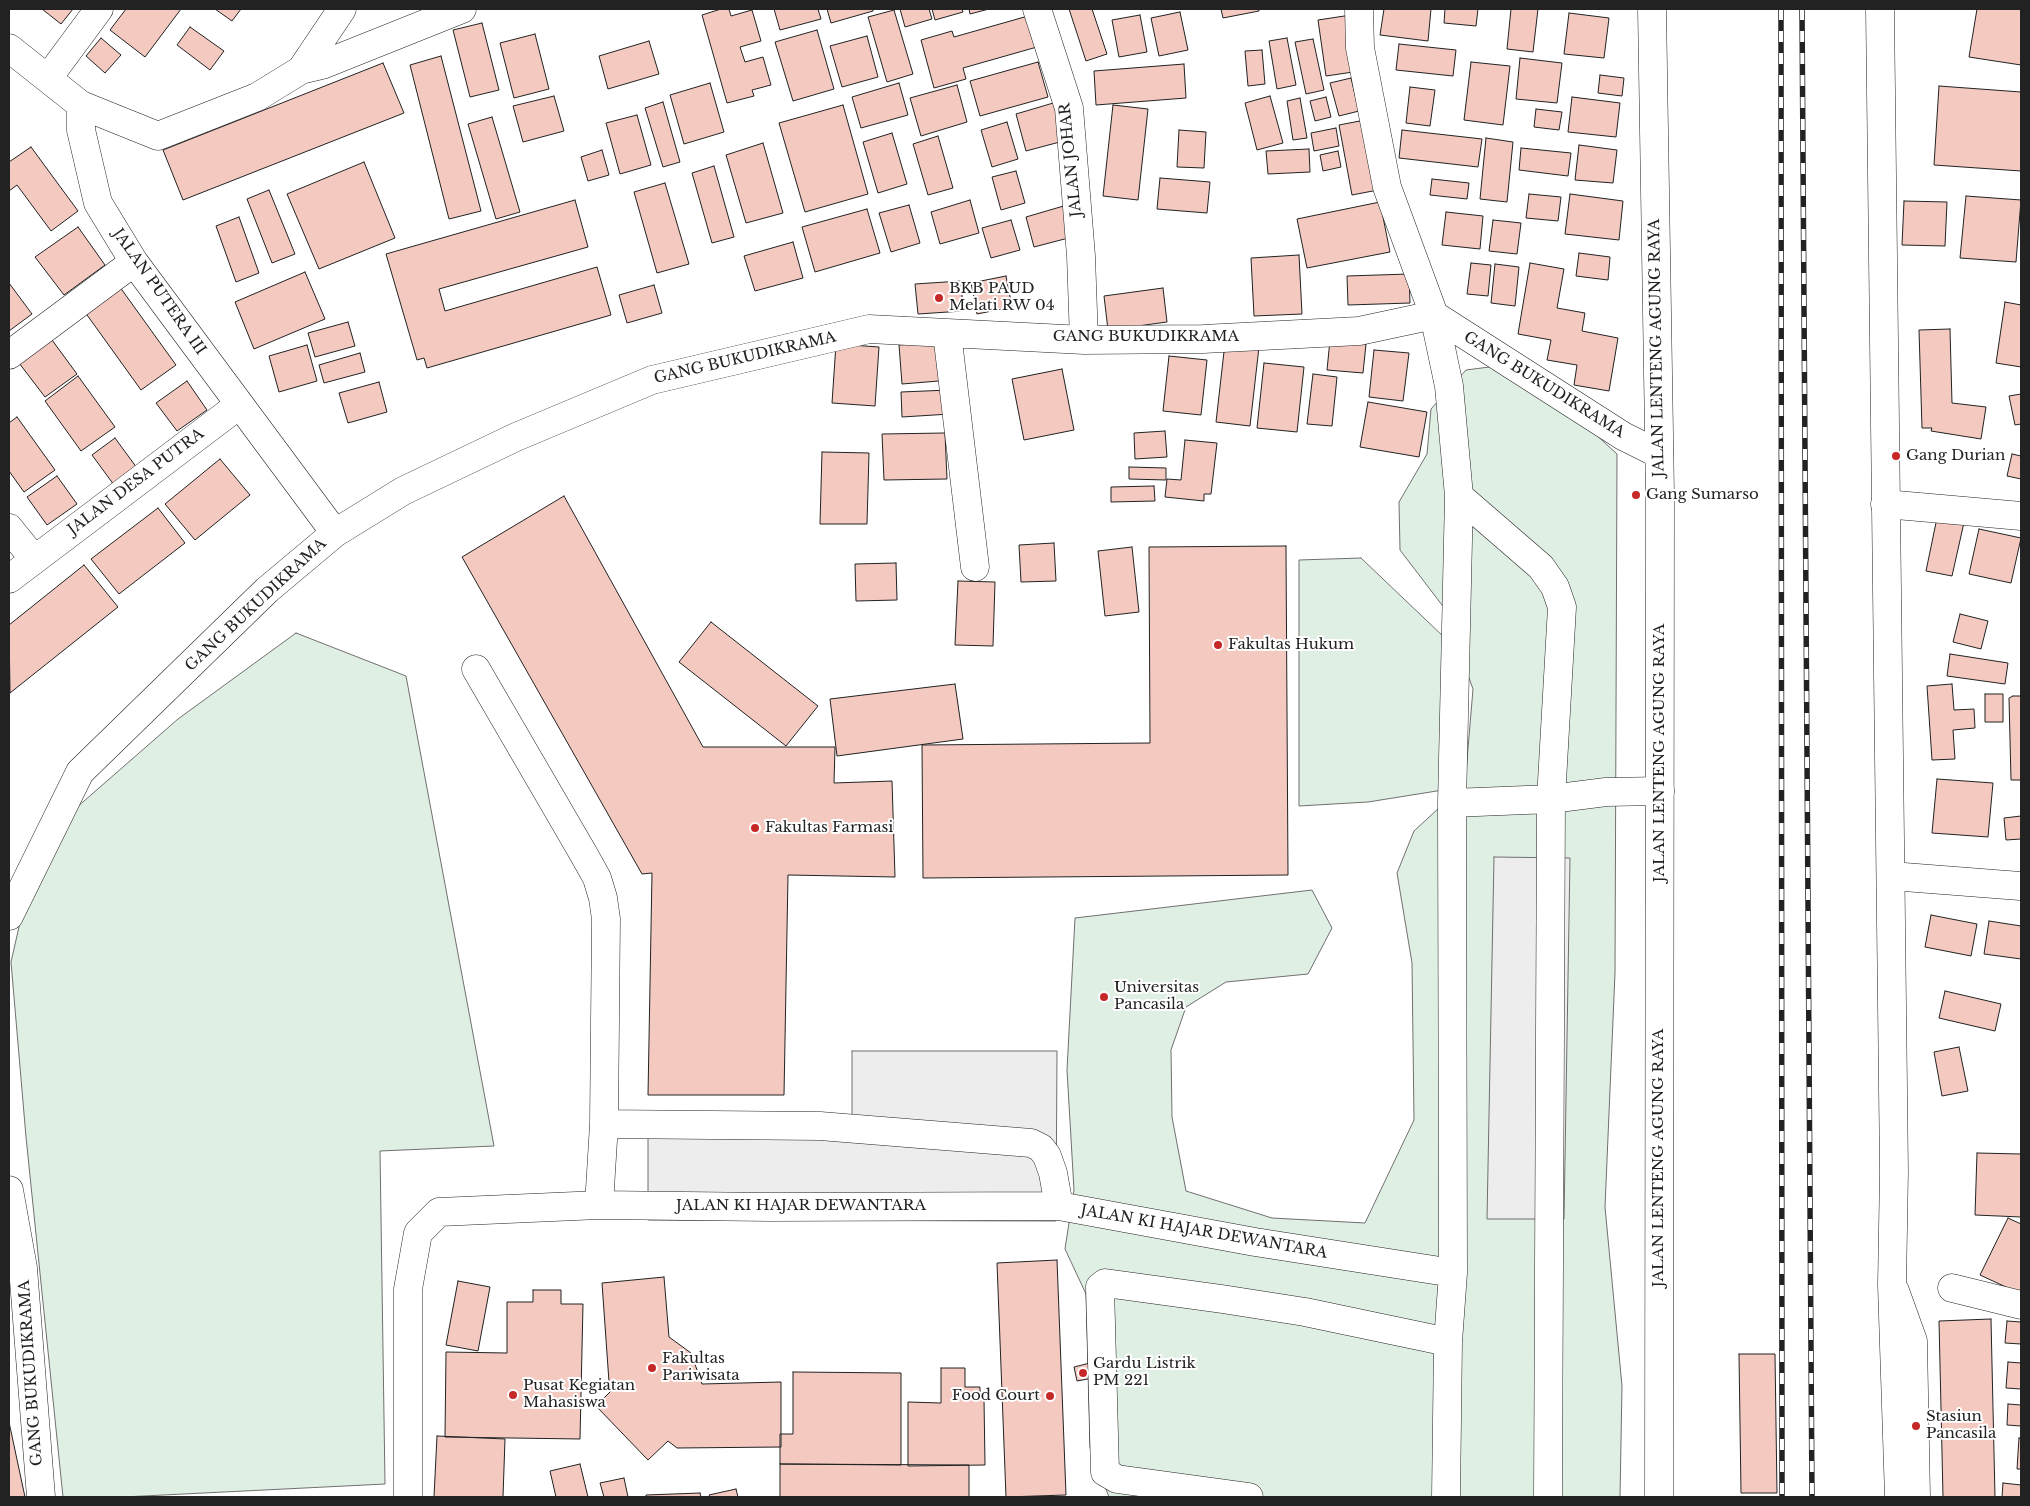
<!DOCTYPE html>
<style>
body{margin:0}
#map{position:relative;width:2030px;height:1506px;overflow:hidden;background:#fff;font-family:"Libre Baskerville",serif}
canvas{display:block}
.frame{position:absolute;inset:0;border:10px solid #222;pointer-events:none}
</style>
<div id="map">
<canvas width="2030" height="1506"></canvas>
<div class="frame"></div>
</div>
<script>
const g = document.querySelector('canvas').getContext('2d');
g.lineJoin = 'round';
function fillPath(path, color) { g.fillStyle = color; g.fill(path, 'evenodd'); }
const toPath = rows => new Path2D(rows.map(r => 'M' + r).join(''));
function trace(path, color, width, dash) { g.strokeStyle = color; g.lineWidth = width; g.lineCap = dash ? 'butt' : 'round'; g.setLineDash(dash || []); g.stroke(path); }
function label(font, color, halo, rows, align = 'center') {
  g.font = font + ' "Libre Baskerville",serif'; g.lineWidth = 4; g.setLineDash([]); g.textBaseline = 'middle'; g.strokeStyle = halo; g.fillStyle = color; for (const [text, x, y, turn = 0] of rows) {
    g.save(); g.translate(x, y); g.rotate((+turn || 0) * Math.PI / 180); g.textAlign = isNaN(turn) ? turn : align; if (halo) g.strokeText(text, 0, 0); g.fillText(text, 0, 0); g.restore();
  }
}
const green = toPath([
 [1497,366,1546,389,1617,454,1615,973,1605,1207,1622,1386,1620,1497,1109,1497,1090,1448,1086,1294,1065,1249,1074,1190,1067,1070,1075,918,1312,890,1332,928,1308,974,1226,982,1186,1007,1171,1050,1172,1117,1186,1191,1272,1218,1365,1223,1414,1120,1412,963,1397,873,1414,831,1465,784,1473,689,1442,605,1400,550,1399,502,1427,454,1431,409,1466,370,1497,366],
 [1361,558,1446,639,1443,790,1368,802,1299,806,1299,560,1361,558],
 [296,633,406,676,494,1146,380,1151,385,1484,123,1497,63,1497,26,1137,11,962,21,918,76,808,178,719,296,633]
]);
const parking = toPath([
 [1494,857,1570,858,1564,1219,1487,1219,1494,857],
 [852,1051,1057,1051,1056,1221,648,1220,648,1133,852,1134,852,1051]
]);
const building = toPath([
 [42,9,73,9,61,24,42,9],
 [126,9,181,9,145,57,110,30,126,9],
 [215,9,241,9,232,21,215,9],
 [721,9,729,9,731,16,752,10,761,41,740,47,745,62,763,57,771,85,752,90,754,96,727,103,702,15,721,9],
 [774,9,818,9,821,19,780,30,774,9],
 [827,9,873,9,873,11,831,23,827,9],
 [900,9,929,9,932,19,905,27,900,9],
 [932,9,962,9,963,12,935,20,932,9],
 [969,9,989,9,970,14,969,9],
 [1069,9,1092,9,1107,54,1086,61,1069,9],
 [1221,9,1259,9,1259,11,1223,18,1221,9],
 [1384,9,1431,9,1428,41,1380,35,1384,9],
 [1445,9,1478,9,1476,26,1444,23,1445,9],
 [1511,9,1538,9,1533,52,1507,49,1511,9],
 [1977,9,2021,9,2021,65,1969,57,1977,9],
 [894,10,913,74,887,82,868,17,894,10],
 [1180,12,1188,50,1159,56,1151,18,1180,12],
 [1569,13,1609,18,1604,58,1564,54,1569,13],
 [1035,14,1044,45,963,68,966,79,934,88,921,40,952,31,954,37,1035,14],
 [1140,15,1147,52,1119,57,1112,20,1140,15],
 [1351,15,1360,71,1326,76,1318,20,1351,15],
 [482,23,499,90,470,97,453,30,482,23],
 [190,27,224,51,210,70,177,45,190,27],
 [817,30,834,89,793,101,775,42,817,30],
 [535,34,549,89,514,98,500,43,535,34],
 [867,36,878,77,842,87,830,46,867,36],
 [101,38,121,55,105,73,86,56,101,38],
 [1287,38,1296,85,1277,89,1269,41,1287,38],
 [1313,39,1324,90,1306,94,1295,42,1313,39],
 [649,41,659,74,608,89,599,56,649,41],
 [1399,44,1456,50,1453,76,1396,70,1399,44],
 [1262,50,1265,84,1248,86,1245,51,1262,50],
 [441,56,481,211,449,219,410,65,441,56],
 [1520,58,1562,63,1557,103,1516,99,1520,58],
 [1038,62,1048,97,980,116,970,81,1038,62],
 [1471,62,1510,66,1503,125,1464,120,1471,62],
 [383,63,404,113,183,200,163,150,383,63],
 [1184,64,1186,98,1096,105,1094,71,1184,64],
 [1600,75,1624,78,1622,96,1598,93,1600,75],
 [1351,78,1359,111,1339,116,1330,83,1351,78],
 [710,83,724,132,684,144,670,95,710,83],
 [899,83,908,115,861,128,852,97,899,83],
 [957,85,967,122,921,136,910,98,957,85],
 [1939,86,2021,92,2021,171,1934,165,1939,86],
 [1410,87,1435,90,1430,126,1406,123,1410,87],
 [554,96,564,131,523,142,513,106,554,96],
 [1270,96,1283,143,1257,150,1245,103,1270,96],
 [1326,97,1331,117,1315,121,1310,101,1326,97],
 [1572,97,1620,103,1616,137,1568,132,1572,97],
 [1300,98,1307,138,1293,140,1287,101,1300,98],
 [1060,101,1071,139,1026,151,1016,114,1060,101],
 [663,102,680,162,663,167,645,108,663,102],
 [843,105,868,194,805,212,779,123,843,105],
 [1113,105,1148,109,1138,200,1103,196,1113,105],
 [1536,109,1562,112,1559,130,1534,127,1536,109],
 [637,115,651,165,620,174,606,123,637,115],
 [492,117,520,212,496,219,468,124,492,117],
 [1365,120,1378,190,1352,195,1339,125,1365,120],
 [1007,122,1018,159,992,167,981,130,1007,122],
 [1336,128,1339,146,1314,151,1311,133,1336,128],
 [1179,130,1206,132,1204,168,1177,167,1179,130],
 [1402,130,1482,139,1478,167,1399,158,1402,130],
 [892,133,907,184,878,193,863,142,892,133],
 [938,136,953,188,928,195,913,144,938,136],
 [1486,138,1513,142,1507,202,1480,199,1486,138],
 [763,143,783,213,746,223,726,155,763,143],
 [1579,145,1617,150,1613,183,1575,180,1579,145],
 [31,147,78,211,51,231,17,185,9,191,9,162,31,147],
 [1521,148,1571,153,1568,176,1519,170,1521,148],
 [1309,149,1310,172,1268,174,1266,151,1309,149],
 [602,150,609,175,588,181,581,157,602,150],
 [1338,151,1341,167,1323,171,1320,155,1338,151],
 [364,162,395,238,319,269,287,194,364,162],
 [714,166,734,237,712,243,692,173,714,166],
 [1016,171,1025,203,1001,210,992,177,1016,171],
 [1160,178,1210,182,1207,213,1157,209,1160,178],
 [1432,179,1469,183,1467,199,1430,195,1432,179],
 [665,183,689,264,657,273,634,192,665,183],
 [269,190,295,254,272,263,247,199,269,190],
 [1529,194,1561,197,1558,221,1526,218,1529,194],
 [1570,194,1623,201,1619,240,1565,234,1570,194],
 [1966,196,2021,200,2016,262,1960,258,1966,196],
 [575,200,588,247,439,289,445,311,597,267,611,315,427,368,424,358,417,360,386,254,575,200],
 [970,200,979,233,940,244,931,212,970,200],
 [1904,201,1947,202,1945,246,1902,245,1904,201],
 [1380,202,1390,252,1307,268,1297,219,1380,202],
 [909,205,920,243,891,252,879,213,909,205],
 [1067,205,1076,236,1034,247,1026,217,1067,205],
 [867,209,880,253,815,272,802,227,867,209],
 [1446,212,1483,216,1480,249,1442,245,1446,212],
 [239,217,259,273,236,282,216,226,239,217],
 [1011,220,1020,250,991,258,982,228,1011,220],
 [1493,220,1521,223,1517,254,1489,251,1493,220],
 [78,227,105,265,64,295,35,257,78,227],
 [793,242,803,278,755,291,744,256,793,242],
 [1579,253,1610,257,1608,280,1576,276,1579,253],
 [1299,255,1302,314,1254,316,1251,258,1299,255],
 [1471,263,1491,265,1488,296,1467,294,1471,263],
 [1530,263,1564,269,1557,308,1585,313,1582,331,1618,338,1609,391,1574,385,1577,365,1547,360,1551,340,1518,334,1530,263],
 [1495,264,1519,267,1515,306,1491,303,1495,264],
 [305,272,325,319,254,349,235,302,305,272],
 [1409,274,1410,303,1348,305,1347,276,1409,274],
 [1006,276,1012,307,977,314,971,283,1006,276],
 [961,281,963,311,918,314,915,284,961,281],
 [9,283,32,314,9,331,9,283],
 [117,283,176,365,141,390,82,308,117,283],
 [654,285,662,313,627,323,619,295,654,285],
 [1163,288,1167,322,1108,330,1104,296,1163,288],
 [2005,302,2021,305,2021,367,1996,363,2005,302],
 [348,322,355,346,315,357,308,333,348,322],
 [1950,329,1952,403,1986,407,1981,439,1931,431,1932,428,1922,428,1919,330,1950,329],
 [52,340,77,374,45,397,19,363,52,340],
 [1330,340,1366,344,1363,373,1327,370,1330,340],
 [936,342,939,381,902,384,899,345,936,342],
 [1225,343,1259,347,1250,426,1216,422,1225,343],
 [836,344,879,347,875,406,832,403,836,344],
 [307,345,317,381,279,392,269,356,307,345],
 [1374,350,1409,353,1403,401,1369,397,1374,350],
 [360,353,365,372,324,383,319,365,360,353],
 [1169,356,1207,360,1201,415,1163,411,1169,356],
 [1264,363,1304,367,1297,432,1257,428,1264,363],
 [1062,369,1074,430,1024,440,1012,379,1062,369],
 [1313,374,1337,377,1332,426,1307,424,1313,374],
 [78,376,115,427,81,451,45,401,78,376],
 [187,381,207,410,177,431,156,403,187,381],
 [379,382,387,412,348,423,339,393,379,382],
 [949,390,950,414,902,417,901,392,949,390],
 [2021,394,2021,424,2015,425,2009,396,2021,394],
 [1368,402,1427,412,1419,457,1360,447,1368,402],
 [17,417,55,470,24,492,9,471,9,423,17,417],
 [1165,431,1167,457,1135,459,1134,433,1165,431],
 [945,433,947,479,884,480,882,434,945,433],
 [115,438,137,468,114,485,92,455,115,438],
 [1185,440,1217,443,1211,494,1204,494,1204,501,1165,497,1167,479,1181,480,1185,440],
 [822,452,869,453,867,524,820,524,822,452],
 [2012,454,2021,456,2021,479,2007,476,2012,454],
 [220,459,250,495,195,540,165,504,220,459],
 [1129,467,1166,468,1166,480,1129,479,1129,467],
 [57,476,77,504,47,525,27,497,57,476],
 [1154,486,1155,501,1111,502,1111,487,1154,486],
 [564,496,703,747,835,747,834,783,892,781,895,877,788,875,784,1095,648,1095,652,873,642,874,462,557,564,496],
 [158,508,185,543,119,594,91,559,158,508],
 [1938,513,1965,518,1952,576,1926,571,1938,513],
 [1979,529,2021,538,2011,583,1969,574,1979,529],
 [1054,543,1056,581,1021,582,1019,545,1054,543],
 [1286,546,1288,875,923,878,922,745,1150,743,1149,547,1286,546],
 [1132,547,1139,612,1105,616,1098,551,1132,547],
 [896,563,897,600,856,601,855,564,896,563],
 [84,565,118,607,10,693,9,625,84,565],
 [958,581,995,582,993,646,955,645,958,581],
 [1960,614,1988,621,1981,649,1953,642,1960,614],
 [711,622,818,706,786,746,679,662,711,622],
 [1950,654,2008,663,2005,684,1947,676,1950,654],
 [955,684,963,739,837,756,830,699,955,684],
 [1952,684,1954,710,1974,709,1975,728,1953,730,1955,759,1932,760,1927,686,1952,684],
 [1985,694,2003,694,2003,722,1985,722,1985,694],
 [2013,696,2021,696,2021,780,2011,780,2009,698,2013,696],
 [1937,779,1993,783,1988,837,1932,833,1937,779],
 [2021,816,2021,839,2006,840,2004,818,2021,816],
 [1931,915,1977,924,1971,956,1925,947,1931,915],
 [1989,921,2021,926,2021,959,1984,954,1989,921],
 [1945,991,2001,1004,1995,1031,1939,1018,1945,991],
 [1959,1047,1968,1091,1942,1096,1934,1052,1959,1047],
 [1977,1153,2021,1154,2021,1217,1975,1215,1977,1153],
 [2008,1218,2021,1224,2021,1294,1980,1275,2008,1218],
 [1057,1260,1066,1495,1006,1497,997,1263,1057,1260],
 [664,1277,669,1337,691,1353,702,1384,781,1382,781,1447,677,1448,668,1441,648,1460,596,1406,615,1387,609,1382,602,1283,664,1277],
 [458,1281,490,1287,478,1351,446,1345,458,1281],
 [533,1290,561,1290,561,1304,583,1304,580,1439,445,1437,446,1352,507,1353,507,1302,533,1302,533,1290],
 [1991,1319,1995,1497,1943,1497,1939,1321,1991,1319],
 [2007,1321,2021,1322,2021,1344,2005,1343,2007,1321],
 [1739,1354,1775,1354,1777,1493,1741,1493,1739,1354],
 [2008,1362,2021,1363,2021,1389,2006,1388,2008,1362],
 [1090,1363,1093,1378,1077,1381,1074,1367,1090,1363],
 [941,1368,965,1368,965,1387,980,1387,980,1399,984,1399,985,1465,908,1466,908,1402,941,1403,941,1368],
 [793,1372,901,1373,901,1465,780,1464,780,1434,793,1434,793,1372],
 [2008,1404,2021,1405,2021,1426,2007,1425,2008,1404],
 [9,1422,25,1497,9,1497,9,1422],
 [437,1436,505,1439,503,1497,434,1497,437,1436],
 [2019,1438,2021,1438,2021,1469,2017,1469,2019,1438],
 [580,1464,588,1497,556,1497,550,1471,580,1464],
 [780,1464,969,1465,969,1497,780,1497,780,1464],
 [624,1478,628,1497,604,1497,600,1483,624,1478],
 [2003,1483,2021,1485,2021,1497,2002,1497,2003,1483],
 [736,1489,738,1497,710,1497,709,1495,736,1489],
 [700,1493,701,1497,646,1497,646,1495,700,1493]
]);
const minor = toPath([
 [1037,9,1069,108,1081,256,1084,340],
 [1359,9,1360,48,1387,187,1434,315,1449,386,1459,496,1452,803,1453,1273,1448,1342,1446,1497],
 [9,48,81,105,158,136,257,97,301,70,322,65,462,9],
 [301,70,342,9],
 [48,78,99,9],
 [81,105,81,130,98,203,134,262,335,533],
 [947,333,975,567],
 [9,355,134,262],
 [1459,496,1541,567,1555,587,1562,607,1551,799,1548,1497],
 [1885,504,2021,516],
 [9,528,34,559],
 [9,579,239,405],
 [476,669,583,853,597,878,603,898,606,919,604,1124,599,1205],
 [1452,803,1551,799,1606,792,1660,791],
 [1891,876,2020,886],
 [9,916,80,772,267,590,335,533,403,491,516,437,652,380,869,329,1084,340,1203,339,1359,331,1434,315,1623,436,1659,454],
 [604,1124,820,1126,1031,1143,1041,1148,1047,1156,1053,1173,1059,1206],
 [9,1190,23,1268,41,1497],
 [1952,1288,2021,1305],
 [1895,1291,1913,1341,1916,1497],
 [408,1497,408,1289,418,1233,439,1212,599,1205,770,1207,1059,1206,1255,1242,1453,1273],
 [1249,1497,1117,1479,1105,1472,1100,1287,1105,1283,1222,1299,1305,1312,1448,1342]
]);
const major = toPath([
 [1652,9,1660,494,1659,1497],
 [1880,9,1894,1171,1892,1285,1899,1497]
]);
const rail = toPath([
 [1781,9,1782,1497],
 [1802,9,1812,1497]
]);
const markers = [
 [939,298,5,"#c62828"],
 [1896,456,5,"#c62828"],
 [1636,495,5,"#c62828"],
 [1218,645,5,"#c62828"],
 [755,828,5,"#c62828"],
 [1104,997,5,"#c62828"],
 [652,1368,5,"#c62828"],
 [1083,1373,5,"#c62828"],
 [513,1395,5,"#c62828"],
 [1050,1396,5,"#c62828"],
 [1916,1426,5,"#c62828"]
];
const streetNames = [
 ["JALAN JOHAR",1071,160,-96],
 ["JALAN PUTERA III",159,292,55],
 ["GANG BUKUDIKRAMA",1146,337],
 ["JALAN LENTENG AGUNG RAYA",1657,348,-91],
 ["GANG BUKUDIKRAMA",745,358,-13],
 ["GANG BUKUDIKRAMA",1544,385,32],
 ["JALAN DESA PUTRA",136,482,-37],
 ["GANG BUKUDIKRAMA",256,605,-43],
 ["JALAN LENTENG AGUNG RAYA",1660,753,-90],
 ["JALAN LENTENG AGUNG RAYA",1659,1158,-90],
 ["JALAN KI HAJAR DEWANTARA",801,1206],
 ["JALAN KI HAJAR DEWANTARA",1204,1232,10],
 ["GANG BUKUDIKRAMA",31,1373,-94]
];
const poiNames = [
 ["BKB PAUD",949,289],
 ["Melati RW 04",949,306],
 ["Gang Durian",1906,456],
 ["Gang Sumarso",1646,495],
 ["Fakultas Hukum",1228,645],
 ["Fakultas Farmasi",765,828],
 ["Universitas",1114,988],
 ["Pancasila",1114,1005],
 ["Fakultas",662,1359],
 ["Pariwisata",662,1376],
 ["Gardu Listrik",1093,1364],
 ["PM 221",1093,1381],
 ["Pusat Kegiatan",523,1386],
 ["Mahasiswa",523,1403],
 ["Food Court",1040,1396,"right"],
 ["Stasiun",1926,1417],
 ["Pancasila",1926,1434]
];
fillPath(green, '#e0efe3');
trace(green, '#6f6f6f', 1);
fillPath(parking, '#ededed');
trace(parking, '#6f6f6f', 1);
fillPath(building, '#f3c9c0');
trace(building, '#222', 1);
trace(minor, '#222', 29);
trace(major, '#222', 29);
trace(minor, '#fff', 28);
trace(major, '#fff', 28);
trace(rail, '#222', 5.5);
trace(rail, '#fff', 4, [11]);
for (const [x, y, r, color] of markers) { const dot = new Path2D(); dot.arc(x, y, r, 0, 2 * Math.PI); g.fillStyle = color; g.fill(dot); trace(dot, '#fff', 2); }
label('15px', '#222', '#fff', streetNames);
label('15px', '#222', '#fff', poiNames, 'left');
</script>
